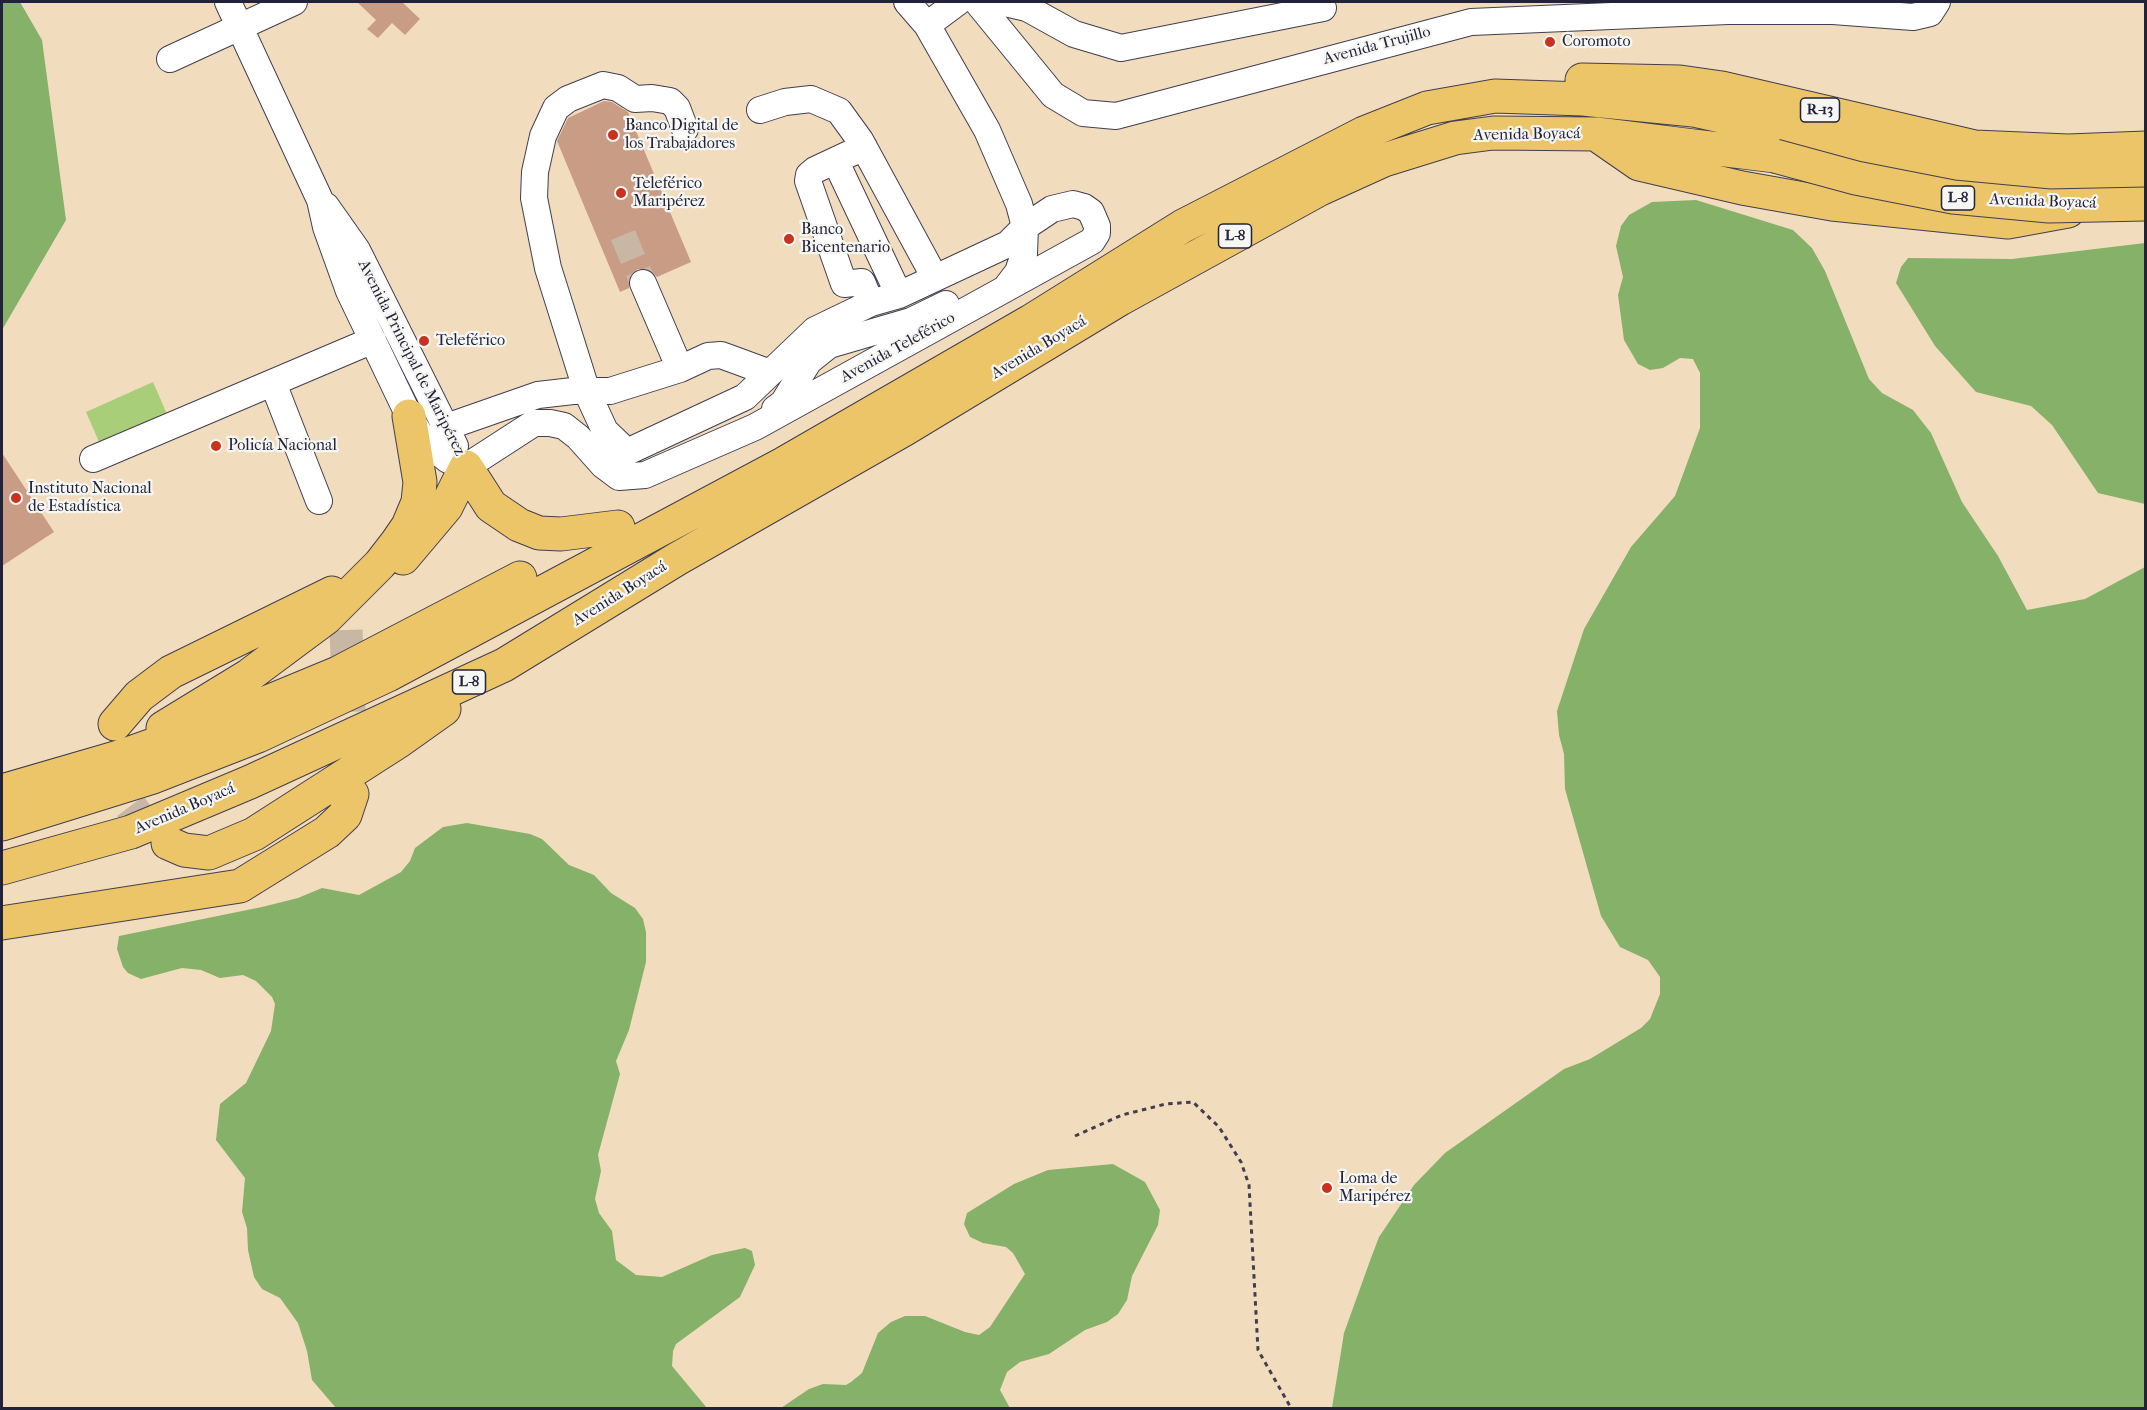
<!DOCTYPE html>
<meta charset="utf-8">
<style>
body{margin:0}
#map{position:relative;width:2147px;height:1410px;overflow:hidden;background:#f2dcbe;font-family:"IM FELL French Canon",serif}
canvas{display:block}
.frame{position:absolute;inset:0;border:3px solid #22223b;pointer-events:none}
</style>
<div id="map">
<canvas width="2147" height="1410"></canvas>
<div class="frame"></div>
</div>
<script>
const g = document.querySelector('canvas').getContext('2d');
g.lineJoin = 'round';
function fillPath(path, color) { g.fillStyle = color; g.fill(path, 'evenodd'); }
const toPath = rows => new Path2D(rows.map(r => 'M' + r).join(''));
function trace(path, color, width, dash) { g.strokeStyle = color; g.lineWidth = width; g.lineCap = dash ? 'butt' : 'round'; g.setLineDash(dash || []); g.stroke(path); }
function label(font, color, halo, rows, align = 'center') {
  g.font = font + ' "IM FELL French Canon",serif'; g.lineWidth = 4.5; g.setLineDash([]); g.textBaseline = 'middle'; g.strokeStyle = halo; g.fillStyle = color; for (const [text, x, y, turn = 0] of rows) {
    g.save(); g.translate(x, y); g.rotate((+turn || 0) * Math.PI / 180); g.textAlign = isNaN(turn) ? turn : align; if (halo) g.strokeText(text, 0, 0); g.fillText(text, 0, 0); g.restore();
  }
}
const green = toPath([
 [153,382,170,421,103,451,86,412]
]);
const forest = toPath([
 [2,2,20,2,42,40,66,220,2,330],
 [1696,200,1793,230,1812,248,1825,271,1869,379,1882,393,1913,410,1931,433,1962,502,1998,556,2027,610,2085,599,2145,567,2145,1408,1332,1408,1344,1333,1371,1258,1379,1237,1414,1185,1445,1153,1564,1069,1590,1059,1641,1028,1650,1019,1660,994,1660,977,1648,960,1620,947,1601,916,1565,789,1564,754,1559,735,1557,711,1584,629,1631,547,1675,496,1700,428,1700,373,1693,359,1680,358,1663,368,1650,370,1638,364,1624,340,1618,295,1623,277,1616,246,1621,226,1629,215,1652,202],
 [2145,243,2146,243,2145,504,2098,493,2052,425,2031,406,1976,392,1935,346,1896,283,1901,267,1908,258,2012,259],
 [467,823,530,834,542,839,569,865,594,875,611,893,635,908,643,919,646,932,646,962,629,1030,616,1061,620,1074,598,1155,601,1171,595,1199,599,1213,612,1231,616,1260,636,1275,662,1277,712,1255,745,1248,752,1251,755,1265,740,1297,676,1344,673,1351,672,1366,707,1408,336,1408,312,1380,307,1351,298,1323,280,1298,262,1289,254,1277,248,1250,247,1228,242,1212,245,1178,216,1140,220,1104,246,1083,271,1031,275,1004,272,997,256,981,243,975,220,978,201,970,182,968,141,979,128,973,123,967,117,949,119,936,262,907,298,898,322,888,359,895,401,872,410,861,415,848,443,827],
 [1113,1164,1145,1182,1160,1210,1158,1225,1132,1276,1127,1300,1118,1314,1107,1322,1085,1330,1049,1354,1020,1362,1007,1372,1000,1390,1010,1408,781,1408,809,1389,823,1384,846,1385,851,1382,862,1373,878,1333,891,1322,905,1316,925,1316,965,1332,979,1335,990,1327,1025,1274,1013,1253,1006,1247,983,1243,970,1237,964,1224,967,1213,1014,1184,1048,1170]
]);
const building = toPath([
 [357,2,402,2,420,19,405,35,392,23,378,38,367,29,376,20],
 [604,101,612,102,628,112,691,262,657,277,651,271,638,269,631,275,629,288,620,292,557,141,568,118],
 [2,453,54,532,2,566]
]);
const minorTunnel = toPath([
 [623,235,643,283]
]);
const highwayTunnel = toPath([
 [346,630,351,762],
 [113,761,122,795,142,822,168,842]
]);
const path = toPath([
 [1075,1136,1122,1115,1166,1104,1193,1102,1219,1127,1241,1162,1249,1185,1258,1350,1291,1408]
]);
const minor = toPath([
 [228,2,320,200,326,227,349,291,409,416,420,434,435,450,448,460,466,467],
 [977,2,1053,95,1083,113,1116,116,1471,22,1728,11,1833,11,1913,17,1930,13,1937,2],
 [1001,2,1027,8,1074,34,1121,48,1323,8],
 [927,25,958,2],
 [170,59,294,2],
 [760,110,785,102,811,99,839,111,860,140,935,278],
 [685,129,677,108,670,101,652,98,635,99,618,88,603,85,568,99,556,108,543,136,535,172,534,198,548,268,587,392,605,431,627,452,745,397,815,330,871,303,899,295,1008,244,1025,227,1052,209,1073,204,1084,207,1091,212,1097,226,1097,233,1092,241,1005,289],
 [864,147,815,170,809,175,808,181,844,284,862,282,871,303],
 [836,162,899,295],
 [326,206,357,250,455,446],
 [643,283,680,369],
 [273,383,319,501],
 [775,409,783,403,809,361,829,345,911,321,946,304],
 [455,424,538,395,573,391,610,391,680,369,708,356,721,355,770,373],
 [93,459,373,340],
 [466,467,534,423,550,423,564,426,578,437,603,465,619,477,645,475,755,427,1005,289,1018,272,1024,254,1025,227,1019,204,987,130,927,25,907,2]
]);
const highway = toPath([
 [1582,80,1680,82,1722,88,1975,147,2068,151,2146,148],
 [1600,137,1639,164,1742,188,1832,204,2008,222,2068,211],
 [466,467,491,506,519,525,539,533,561,534,618,527],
 [403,558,446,507,466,467],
 [115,724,139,696,171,672,332,593],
 [163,728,248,676,326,618,380,564,397,542,408,526,418,502,420,482,409,416],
 [2,791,122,756,234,716,338,673,520,578],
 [2,824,153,777,258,736,388,675,783,464,1031,321,1183,226,1364,133,1427,108,1495,96,1583,99,1693,110,1780,129,1878,156,1970,172,2077,178,2146,172],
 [168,843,184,850,209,853,254,834,399,741,444,709],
 [2,868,131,832,250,782,504,665,677,559,905,429,1120,299,1320,189,1384,160,1455,138,1493,133,1596,134,1775,156],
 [2,923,240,886,327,832,345,815,352,794]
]);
const highwayBridge = toPath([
 [1775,156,1856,178,1953,197,2049,206,2146,204]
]);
const markers = [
 [1550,42,6,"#c8321e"],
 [613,135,6,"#c8321e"],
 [621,193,6,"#c8321e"],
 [789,239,6,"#c8321e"],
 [424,341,6,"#c8321e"],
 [216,446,6,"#c8321e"],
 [16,498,6,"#c8321e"],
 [1327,1188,6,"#c8321e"]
];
const shields = [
 [1820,110,39],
 [1958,198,33],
 [1235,236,33],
 [469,682,33]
];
const shieldNames = [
 ["R-13",1820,110],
 ["L-8",1958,198],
 ["L-8",1235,236],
 ["L-8",469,682]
];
const poiNames = [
 ["Coromoto",1562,42],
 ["Banco Digital de",625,126],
 ["los Trabajadores",625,144],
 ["Teleférico",633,184],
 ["Maripérez",633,202],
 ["Banco",801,230],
 ["Bicentenario",801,248],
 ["Teleférico",436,341],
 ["Policía Nacional",228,446],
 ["Instituto Nacional",28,489],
 ["de Estadística",28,507],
 ["Loma de",1339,1179],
 ["Maripérez",1339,1197]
];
const streetNames = [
 ["Avenida Trujillo",1377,46,-15],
 ["Avenida Boyacá",1527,135,-1],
 ["Avenida Boyacá",2043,202,2],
 ["Avenida Teleférico",898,348,-29],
 ["Avenida Boyacá",1039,348,-31],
 ["Avenida Principal de Maripérez",411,358,63],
 ["Avenida Boyacá",620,594,-32],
 ["Avenida Boyacá",185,809,-23]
];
fillPath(green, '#a8ce79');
fillPath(forest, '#86b169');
fillPath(building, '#c99c85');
trace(minorTunnel, '#c8b7a4', 26, [26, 13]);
trace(highwayTunnel, '#c8b7a4', 33, [33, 16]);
trace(minor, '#413e4f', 28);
trace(highway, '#413e4f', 35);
trace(path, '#413e4f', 3, [4.5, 4.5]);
trace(minor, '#fff', 26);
trace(highway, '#ecc569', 33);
trace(highwayBridge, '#413e4f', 35, []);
trace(highwayBridge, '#ecc569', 33);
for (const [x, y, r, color] of markers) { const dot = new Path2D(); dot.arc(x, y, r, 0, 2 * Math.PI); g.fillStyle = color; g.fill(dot); trace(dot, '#f6f6f2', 2); }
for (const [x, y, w] of shields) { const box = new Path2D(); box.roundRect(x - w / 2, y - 12, w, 24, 4.5); g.fillStyle = '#f6f6f2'; g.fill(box); trace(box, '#22223b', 1.5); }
label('bold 15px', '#22223b', null, shieldNames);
label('16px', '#22223b', '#f6f6f2', poiNames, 'left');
label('16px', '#22223b', '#f6f6f2', streetNames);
</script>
